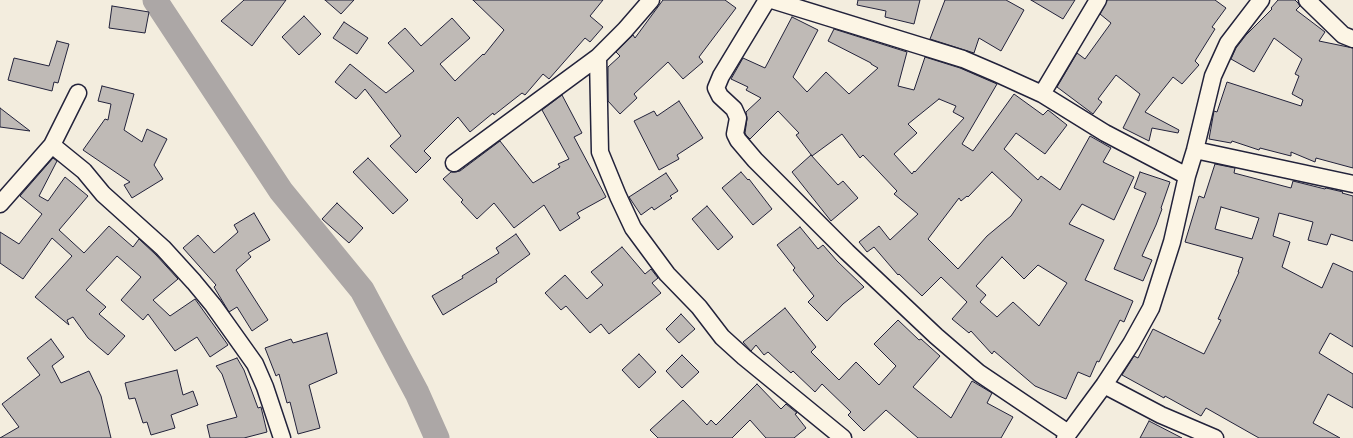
<!DOCTYPE html>
<style>
body{margin:0}
canvas{display:block;background:#f3edde}
</style>
<canvas width="1353" height="438"></canvas>
<script>
const g = document.querySelector('canvas').getContext('2d');
g.lineJoin = 'round';
const toPath = rows => new Path2D(rows.map(r => 'M' + r).join(''));
function trace(path, color, width, dash) { g.strokeStyle = color; g.lineWidth = width; g.lineCap = dash ? 'butt' : 'round'; g.setLineDash(dash || []); g.stroke(path); }
function fillPath(path, color) { g.fillStyle = color; g.fill(path, 'evenodd'); }
const river = toPath([
 [155,0,281,191,362,290,417,393,437,438]
]);
const building = toPath([
 [244,0,286,0,252,46,221,21,244,0],
 [325,0,354,0,341,14,325,0],
 [473,0,603,0,590,16,603,27,590,42,585,38,549,79,543,74,525,95,522,93,494,115,493,113,470,132,458,117,424,151,431,158,416,173,390,146,401,136,365,89,356,99,335,82,350,64,386,93,414,71,388,43,405,28,421,46,452,18,470,38,440,64,455,81,483,54,484,55,504,30,473,0],
 [663,0,725,0,736,8,699,57,703,62,683,79,668,62,634,94,637,98,620,114,608,101,608,67,620,56,616,52,633,35,635,38,663,0],
 [858,0,920,0,914,24,885,17,886,11,857,5,858,0],
 [945,0,1006,0,1024,10,1001,51,979,38,974,53,930,39,945,0],
 [1031,0,1075,0,1063,19,1031,0],
 [1107,0,1215,0,1226,8,1212,27,1215,29,1195,61,1199,65,1182,84,1173,77,1145,112,1179,130,1178,133,1152,128,1149,141,1123,128,1140,94,1116,75,1098,99,1102,102,1093,114,1057,87,1077,53,1085,59,1111,23,1100,14,1107,0],
 [1278,0,1295,0,1298,3,1300,6,1296,10,1325,32,1319,41,1353,48,1353,168,1316,158,1315,162,1291,152,1291,156,1260,148,1259,150,1232,141,1231,143,1209,139,1214,111,1217,112,1227,82,1301,106,1303,100,1292,94,1299,76,1295,74,1302,59,1274,38,1254,72,1231,59,1236,48,1246,35,1272,9,1271,8,1278,0],
 [112,6,149,12,145,33,109,28,112,6],
 [304,16,321,34,299,55,282,37,304,16],
 [792,17,818,30,793,77,807,92,826,72,849,94,878,68,871,64,871,63,828,41,834,29,907,52,898,86,914,90,925,57,960,68,997,84,962,144,973,151,1014,94,1043,115,1048,110,1067,125,1045,154,1016,133,1004,149,1038,180,1041,176,1060,190,1090,136,1111,148,1103,162,1134,177,1114,220,1082,204,1069,224,1104,240,1085,280,1133,301,1124,322,1120,320,1099,362,1097,361,1090,377,1078,372,1066,399,1035,386,994,351,992,354,971,331,969,333,952,319,967,302,941,277,922,296,899,274,898,275,874,247,867,252,859,242,879,226,890,240,918,214,894,194,897,191,863,155,860,158,842,134,812,156,796,135,799,133,778,111,750,139,746,135,745,133,747,119,746,112,761,98,746,90,748,87,731,79,743,58,765,68,792,17],
 [939,99,956,106,953,112,964,118,915,172,914,171,912,174,894,154,917,133,908,124,939,99],
 [992,172,1022,200,1011,216,987,236,958,269,928,239,959,198,961,201,967,196,968,197,992,172],
 [1002,257,1024,279,1038,265,1067,283,1039,326,1013,302,997,317,980,302,986,295,976,286,1002,257],
 [344,22,368,38,357,54,333,38,344,22],
 [57,41,69,44,58,83,54,82,52,91,8,80,14,58,49,66,57,41],
 [102,86,134,94,124,130,142,142,147,129,167,139,154,165,163,179,132,198,124,185,130,182,83,150,105,119,108,120,111,104,98,101,102,86],
 [562,95,582,133,574,137,606,197,577,213,580,218,560,231,544,205,514,228,494,203,477,219,461,202,463,200,443,179,451,172,455,172,460,171,500,141,533,183,560,167,558,164,569,159,542,110,562,95],
 [679,101,703,138,677,155,679,159,659,170,634,121,654,111,657,116,679,101],
 [0,108,30,131,0,127,0,108],
 [811,155,838,185,843,181,858,198,831,221,792,172,811,155],
 [53,158,57,161,39,196,48,201,65,177,88,196,59,230,84,253,109,226,133,247,139,239,156,255,178,279,153,300,170,316,195,299,228,345,210,357,197,337,175,351,148,314,143,320,121,300,141,277,117,256,86,290,106,307,99,314,125,336,108,355,88,338,73,317,67,320,69,325,35,297,72,256,52,238,23,279,0,263,0,232,19,244,42,214,20,196,53,158],
 [368,158,408,200,393,214,353,172,368,158],
 [1215,164,1235,168,1234,173,1291,188,1293,181,1325,189,1326,188,1343,192,1342,193,1353,196,1353,241,1331,234,1327,245,1308,240,1313,222,1279,213,1273,236,1290,242,1282,267,1322,288,1333,263,1353,272,1353,347,1330,333,1319,353,1353,374,1353,408,1328,394,1313,423,1340,438,1259,438,1206,408,1201,416,1165,396,1164,398,1122,375,1134,356,1138,358,1153,329,1204,354,1221,320,1218,319,1239,272,1238,272,1243,258,1185,242,1199,196,1204,198,1215,164],
 [1221,207,1259,218,1252,239,1215,229,1221,207],
 [741,172,748,180,749,179,772,209,753,225,722,188,741,172],
 [1140,172,1170,182,1161,208,1162,209,1156,225,1142,256,1152,260,1143,281,1114,269,1146,193,1134,188,1140,172],
 [666,173,678,191,670,196,672,198,654,210,652,207,641,215,629,197,666,173],
 [337,203,363,228,349,243,322,219,337,203],
 [707,206,733,237,718,250,692,219,707,206],
 [254,213,270,240,248,253,251,257,236,270,268,320,252,331,237,307,229,312,214,287,216,285,183,248,198,235,214,253,238,232,234,225,254,213],
 [800,227,818,249,823,245,837,261,864,287,843,304,827,321,808,302,814,296,793,270,795,268,777,245,800,227],
 [516,234,530,254,496,279,497,282,443,315,432,296,463,278,462,276,499,253,496,248,516,234],
 [622,247,645,274,651,269,658,278,652,283,661,293,609,334,601,324,590,333,566,306,561,310,545,293,565,275,587,299,603,285,591,272,622,247],
 [785,308,816,347,811,352,839,380,856,362,879,385,896,366,874,344,898,320,919,340,921,339,940,356,913,387,951,418,972,381,992,393,987,403,1013,417,1001,438,918,438,886,410,864,431,848,415,851,412,822,384,815,392,793,371,791,373,768,352,764,355,756,345,751,351,743,342,785,308],
 [681,314,695,329,679,343,666,329,681,314],
 [327,333,337,373,309,385,320,428,298,434,290,402,287,403,279,374,276,376,265,348,291,339,293,343,327,333],
 [51,339,64,357,52,366,61,383,89,371,101,396,111,438,0,438,19,427,2,404,40,375,27,358,51,339],
 [639,354,656,372,639,388,622,370,639,354],
 [682,355,699,372,682,388,666,371,682,355],
 [237,358,244,370,258,408,261,407,267,432,244,438,210,438,207,425,237,417,222,374,216,366,237,358],
 [177,370,183,395,193,391,198,405,171,415,175,428,151,435,147,422,143,423,135,398,129,399,125,383,177,370],
 [757,384,781,409,786,404,797,413,795,414,806,428,794,438,766,438,750,420,732,438,658,438,650,430,683,400,707,425,711,420,716,425,757,384],
 [1149,421,1182,438,1140,438,1149,421]
]);
const minor = toPath([
 [767,0,721,76,716,88,720,96,734,109,738,118,735,134,738,140,755,160,847,252,936,336,979,373,1068,433],
 [772,0,963,59,998,74,1042,94,1105,133,1187,176],
 [1307,0,1343,35,1353,39],
 [598,57,600,152,618,196,633,228,667,274,699,307,722,337,744,357,843,438],
 [1042,94,1098,0],
 [52,145,84,171,103,194,163,248,194,282,213,305,255,364,265,387,282,438],
 [1195,150,1353,184],
 [454,163,598,57,625,30,651,0],
 [0,204,52,145,78,93],
 [1104,385,1161,415,1215,438],
 [1065,438,1104,385,1131,344,1151,308,1172,242,1187,176,1195,150,1213,76,1228,43,1261,0]
]);
trace(river, '#aca7a6', 25);
fillPath(building, '#bfbab6');
trace(building, '#22223b', 1);
trace(minor, '#22223b', 19);
trace(minor, '#fcf5e5', 16);
</script>
